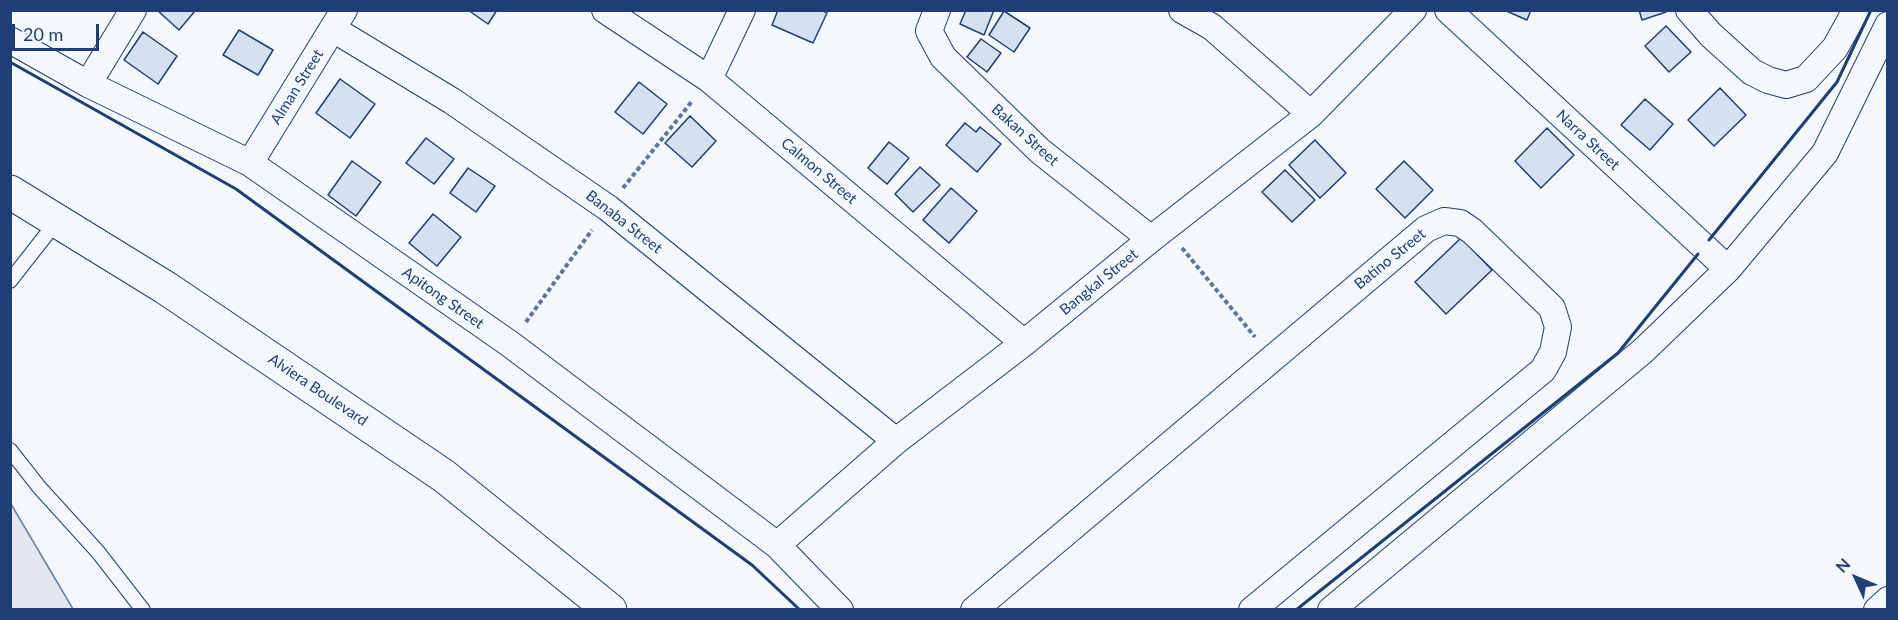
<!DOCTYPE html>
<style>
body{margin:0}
#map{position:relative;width:1898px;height:620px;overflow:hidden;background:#f4f7fb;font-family:Lato,sans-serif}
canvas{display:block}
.frame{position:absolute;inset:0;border:12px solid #1d3f73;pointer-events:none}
.north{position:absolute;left:1826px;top:548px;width:60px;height:60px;-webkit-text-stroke:4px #f4f7fb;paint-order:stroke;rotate:314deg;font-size:16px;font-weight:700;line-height:24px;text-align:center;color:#1d3f73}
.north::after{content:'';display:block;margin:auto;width:21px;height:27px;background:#1d3f73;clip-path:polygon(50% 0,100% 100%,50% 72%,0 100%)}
.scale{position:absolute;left:12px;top:24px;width:87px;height:27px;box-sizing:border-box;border:3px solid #1d3f73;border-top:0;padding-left:8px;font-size:18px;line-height:21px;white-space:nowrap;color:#1d3f73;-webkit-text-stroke:4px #f4f7fb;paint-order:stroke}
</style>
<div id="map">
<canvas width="1898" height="620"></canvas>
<div class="frame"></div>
<div class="north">N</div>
<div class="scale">20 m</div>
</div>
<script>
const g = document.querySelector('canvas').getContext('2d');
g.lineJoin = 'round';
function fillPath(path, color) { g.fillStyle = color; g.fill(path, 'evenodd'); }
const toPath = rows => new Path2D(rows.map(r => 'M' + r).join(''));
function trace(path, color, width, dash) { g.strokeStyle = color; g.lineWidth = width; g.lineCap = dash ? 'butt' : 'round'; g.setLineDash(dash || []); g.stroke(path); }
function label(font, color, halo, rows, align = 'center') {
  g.font = font + ' Lato,sans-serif'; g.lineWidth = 4.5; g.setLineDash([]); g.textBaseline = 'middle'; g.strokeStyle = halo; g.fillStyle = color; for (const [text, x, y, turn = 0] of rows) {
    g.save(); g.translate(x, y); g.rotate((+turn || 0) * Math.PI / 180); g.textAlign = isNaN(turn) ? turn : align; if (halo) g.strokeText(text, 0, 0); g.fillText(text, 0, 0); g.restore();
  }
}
const parking = toPath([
 [10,504,11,504,73,609,11,609,10,504]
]);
const building = toPath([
 [157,10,194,10,195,11,179,30,157,10],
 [468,10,497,10,488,24,468,10],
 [778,10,821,10,827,13,813,43,772,25,778,10],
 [966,10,994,10,984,35,960,24,966,10],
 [1504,10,1531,10,1527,20,1504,10],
 [1639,10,1665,10,1666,12,1642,20,1639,10],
 [1004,11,1030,28,1014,52,989,35,1004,11],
 [1666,26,1691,52,1669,72,1645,46,1666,26],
 [239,30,273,50,258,75,223,55,239,30],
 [143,32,177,56,158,84,124,60,143,32],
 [981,39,1001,53,987,72,967,57,981,39],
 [340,79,375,104,350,138,316,113,340,79],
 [639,82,667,104,643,134,615,112,639,82],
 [1720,88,1746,115,1714,146,1688,120,1720,88],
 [1645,99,1673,124,1650,150,1621,125,1645,99],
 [690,116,716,141,692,167,665,143,690,116],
 [965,123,976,132,980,127,1001,144,977,172,946,145,965,123],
 [1547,128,1574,155,1541,188,1515,161,1547,128],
 [426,138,454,159,434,184,406,163,426,138],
 [1315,140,1346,173,1320,198,1289,165,1315,140],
 [889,142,909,158,887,184,868,168,889,142],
 [352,161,381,182,356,216,328,195,352,161],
 [1404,161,1433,190,1405,218,1376,189,1404,161],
 [920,167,940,185,913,212,895,194,920,167],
 [468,168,495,186,476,212,450,193,468,168],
 [1285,170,1315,200,1292,222,1262,192,1285,170],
 [951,188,977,211,949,243,923,220,951,188],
 [433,214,461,237,437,266,409,243,433,214],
 [1461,238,1492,270,1446,314,1415,282,1461,238]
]);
const path = toPath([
 [623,188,693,100],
 [1182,248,1255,337],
 [526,322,592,230]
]);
const service = toPath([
 [10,281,57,221],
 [10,450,39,487,98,552,143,610]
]);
const minor = toPath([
 [605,10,709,79,1024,343],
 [937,10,929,31,943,57,1040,151,1151,239],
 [1182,10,1212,27,1311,114],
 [1448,10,1728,269],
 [1689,10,1711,35,1752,72,1768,80,1786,85,1806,79,1835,48,1856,10],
 [333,29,452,101,608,208,896,441],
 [10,40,88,84,250,163,510,344,777,545,840,610],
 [709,79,742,10],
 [88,84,133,10],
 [250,163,344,10],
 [777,545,896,441,1024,343,1151,239,1311,114,1413,10],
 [974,610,1426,229,1444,221,1460,223,1472,231,1552,308,1558,327,1553,352,1543,370,1252,610],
 [1331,610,1644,350,1728,269,1825,153,1888,25],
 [1877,610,1888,600]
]);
const tertiary = toPath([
 [10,192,166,288,444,476,610,610]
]);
const wall = toPath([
 [10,62,236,189,752,565,800,610],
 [1709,240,1837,82,1871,10],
 [1296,610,1618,353,1698,254]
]);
const streetNames = [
 ["Alman Street",297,87,-58],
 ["Bakan Street",1025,135,42],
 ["Narra Street",1588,140,43],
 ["Calmon Street",819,171,40],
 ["Banaba Street",624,222,38],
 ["Batino Street",1390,259,-39],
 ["Bangkal Street",1099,282,-39],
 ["Apitong Street",443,298,35],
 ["Alviera Boulevard",318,390,34]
];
fillPath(parking, '#e3e8f0');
trace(parking, '#687fa3', 1.5);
fillPath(building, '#d5e0f0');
trace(building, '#1d3f73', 1.5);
trace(service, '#1d3f73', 16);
trace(minor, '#1d3f73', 28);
trace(tertiary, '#1d3f73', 35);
trace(path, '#5e769c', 4, [4.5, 3]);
trace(service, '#f4f7fb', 14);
trace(minor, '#f4f7fb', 26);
trace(tertiary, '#f4f7fb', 33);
trace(wall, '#1d3f73', 3);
label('15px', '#1d3f73', '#f4f7fb', streetNames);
</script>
